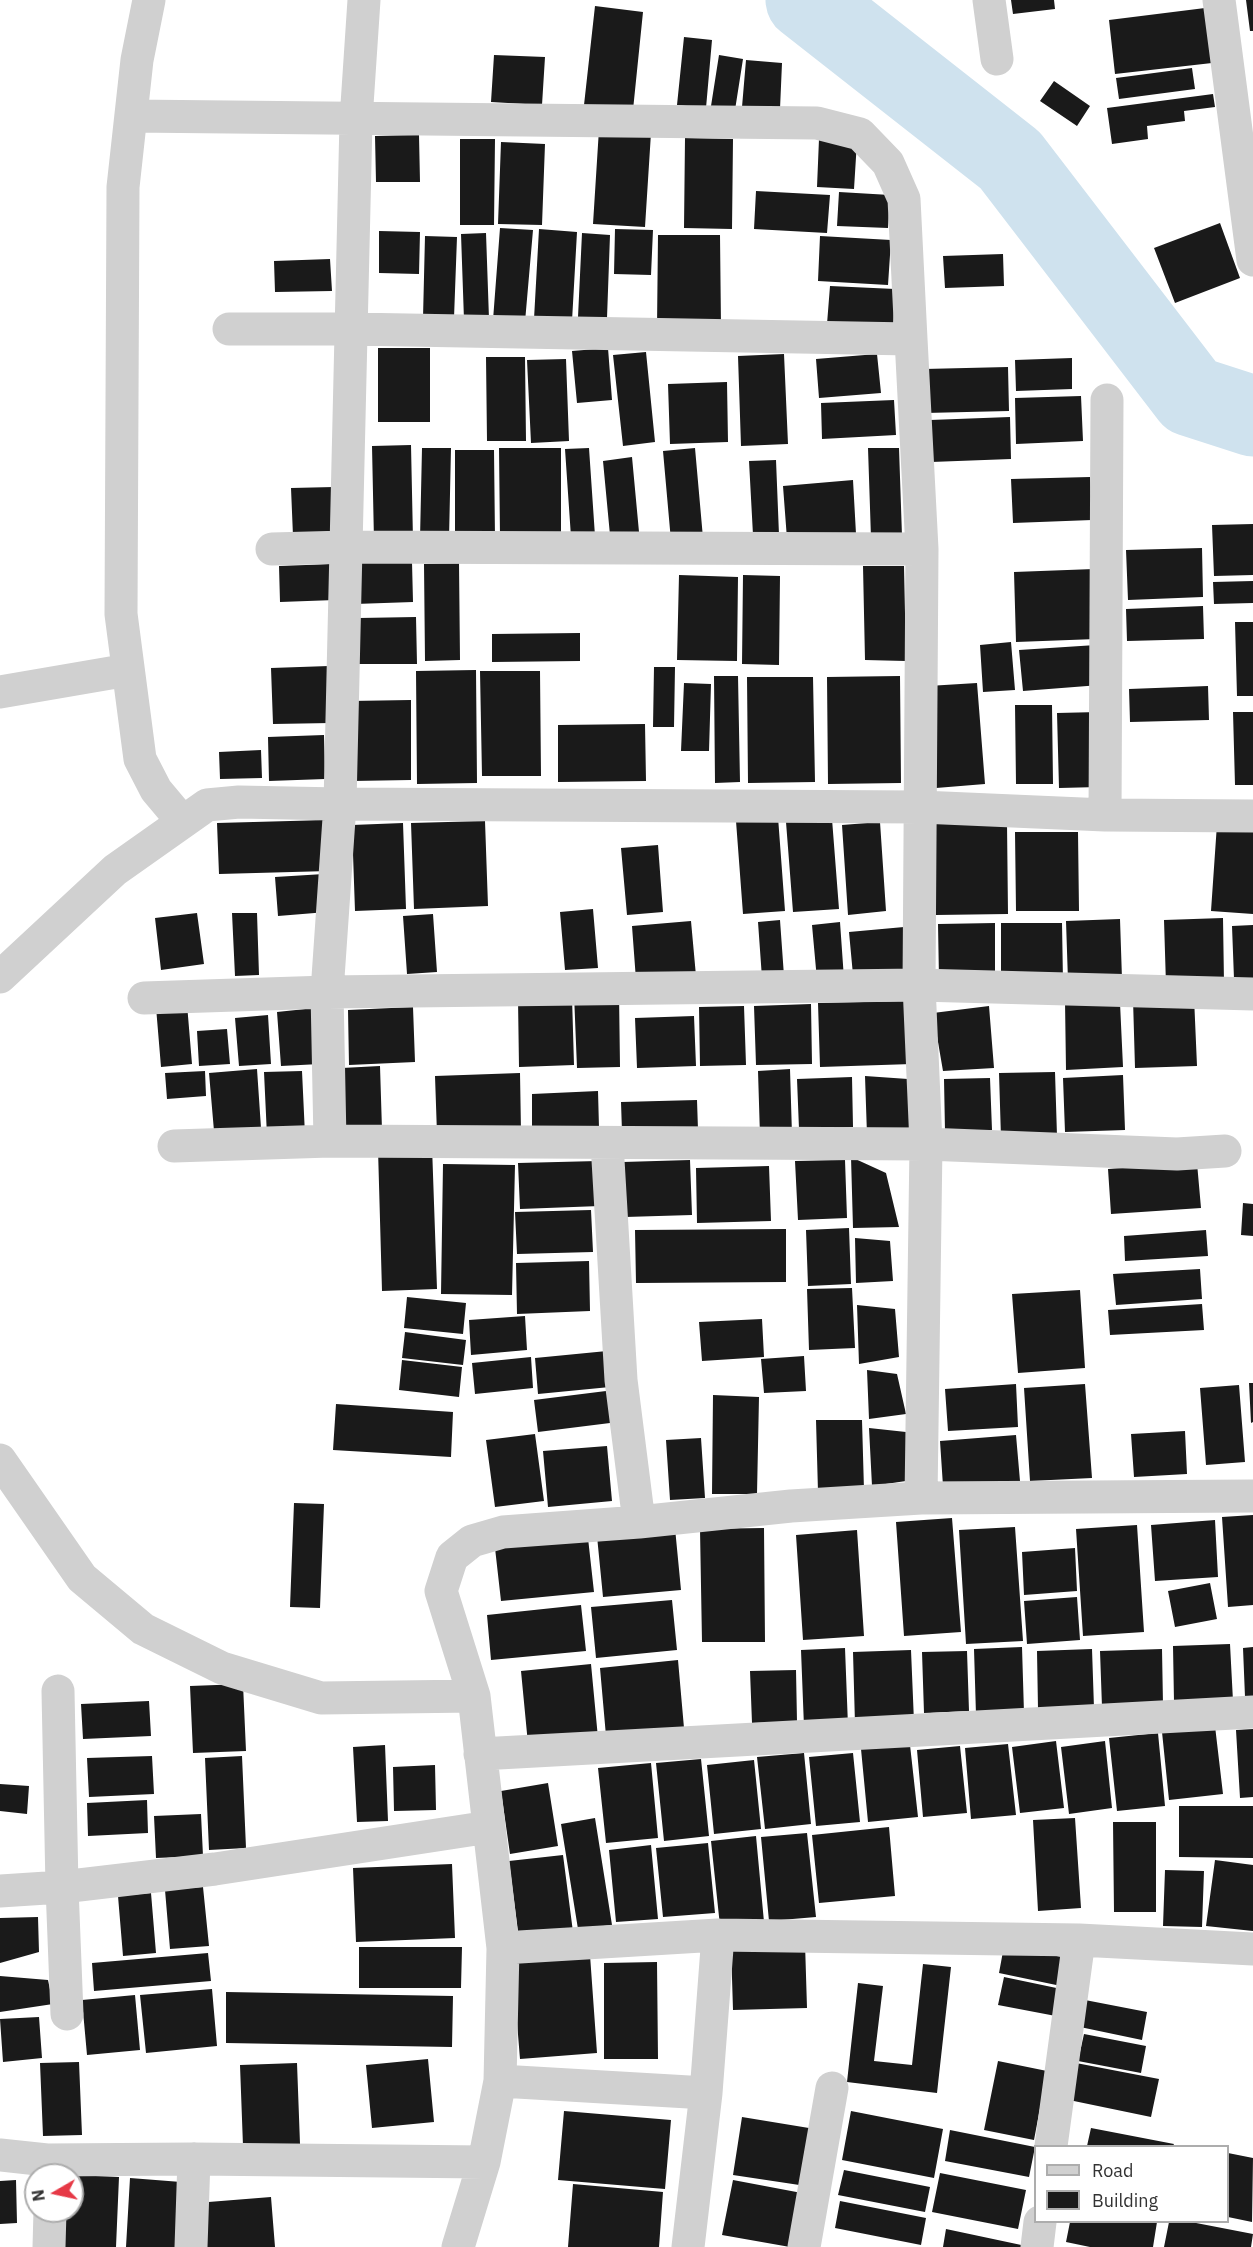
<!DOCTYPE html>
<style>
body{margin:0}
#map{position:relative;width:1253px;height:2247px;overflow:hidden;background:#fff;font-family:"IBM Plex Sans",sans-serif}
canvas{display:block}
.legend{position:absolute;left:1034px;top:2145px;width:195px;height:78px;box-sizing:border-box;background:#fff;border:2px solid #adadad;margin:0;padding:8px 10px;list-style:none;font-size:18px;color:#333}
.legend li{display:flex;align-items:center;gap:12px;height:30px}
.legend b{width:30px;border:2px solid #adadad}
.north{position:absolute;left:24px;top:2163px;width:60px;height:60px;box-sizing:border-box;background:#fff;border:2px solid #adadad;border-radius:50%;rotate:261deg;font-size:16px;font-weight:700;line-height:24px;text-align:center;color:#333}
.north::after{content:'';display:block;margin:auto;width:21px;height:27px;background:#e63946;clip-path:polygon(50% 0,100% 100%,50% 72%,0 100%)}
</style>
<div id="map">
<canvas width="1253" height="2247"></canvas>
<ul class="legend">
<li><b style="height:8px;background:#d0d0d0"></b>Road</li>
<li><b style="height:16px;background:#1a1a1a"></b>Building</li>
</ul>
<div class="north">N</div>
</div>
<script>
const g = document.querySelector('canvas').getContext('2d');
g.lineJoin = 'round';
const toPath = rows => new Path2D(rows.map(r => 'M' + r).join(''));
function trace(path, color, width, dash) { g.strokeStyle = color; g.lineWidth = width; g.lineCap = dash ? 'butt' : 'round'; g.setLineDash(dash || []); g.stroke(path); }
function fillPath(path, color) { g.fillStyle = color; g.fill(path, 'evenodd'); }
const river = toPath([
 [806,0,1010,160,1191,396,1253,416]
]);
const building = toPath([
 [1011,0,1054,0,1055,9,1013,14],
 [1246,0,1253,0,1253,31,1250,31],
 [595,6,643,12,633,110,584,105],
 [1205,8,1212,63,1115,74,1109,20],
 [684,37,712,40,706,108,677,105],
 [494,55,545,57,542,105,491,102],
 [719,55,743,59,735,110,711,106],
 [746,60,782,63,780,109,742,107],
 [1192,68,1195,89,1119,99,1116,78],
 [1054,81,1090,106,1077,126,1040,101],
 [1213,94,1215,107,1184,111,1185,121,1147,126,1148,139,1112,144,1107,108],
 [599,129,651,133,645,227,593,224],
 [419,135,420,182,376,182,375,136],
 [685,138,733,139,732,229,684,228],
 [460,139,495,139,494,225,460,225],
 [819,139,857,141,854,189,817,187],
 [501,142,545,144,542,225,498,224],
 [756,191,830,195,827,233,754,229],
 [839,192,890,195,888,228,837,226],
 [1220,223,1240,278,1175,303,1154,248],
 [500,228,533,230,525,322,493,320],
 [539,229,577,232,572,321,534,319],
 [615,229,653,230,651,275,614,274],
 [379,231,420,232,419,274,379,273],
 [486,233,489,319,464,320,461,234],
 [582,233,610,235,607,318,578,317],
 [658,235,720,235,721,327,657,327],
 [425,236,457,237,454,318,423,318],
 [820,236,891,240,888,285,818,281],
 [1003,254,1004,286,945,288,943,256],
 [330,259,332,291,275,292,274,261],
 [830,286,895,289,893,328,827,324],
 [378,348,430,348,430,422,378,422],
 [608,348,612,400,577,403,572,351],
 [646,352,655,442,623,446,613,355],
 [784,354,788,444,741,446,738,356],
 [877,354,881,393,819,398,816,359],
 [486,357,525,357,526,441,487,441],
 [1072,358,1072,389,1016,391,1015,360],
 [566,359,569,441,531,443,527,360],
 [1008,367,1009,411,925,413,924,369],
 [727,382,728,442,670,444,668,384],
 [1081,396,1083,441,1016,444,1015,398],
 [894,400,896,435,822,439,821,403],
 [1010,417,1011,459,931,462,930,420],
 [411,445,413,540,374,541,372,446],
 [422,448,451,448,449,539,420,539],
 [499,448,561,448,561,537,500,537],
 [589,448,595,536,571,537,565,449],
 [695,448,703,538,671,541,663,451],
 [868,448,899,448,902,536,871,538],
 [455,450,494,450,495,539,455,539],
 [632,457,639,532,610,535,603,461],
 [776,460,779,535,753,535,749,461],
 [1090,477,1092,520,1013,523,1011,479],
 [853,480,856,534,787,539,783,486],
 [334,487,335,534,293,536,291,488],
 [1253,524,1253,575,1214,576,1212,525],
 [1202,548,1203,597,1128,600,1126,550],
 [412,562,413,602,355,604,354,563],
 [459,563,460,660,425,661,424,564],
 [333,564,335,600,280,602,279,566],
 [863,566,904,566,906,661,865,660],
 [1094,569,1096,639,1016,642,1014,572],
 [679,575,738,577,737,661,677,660],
 [743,575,780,576,779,665,742,664],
 [1253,581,1253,603,1214,604,1213,582],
 [1203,606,1204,639,1127,641,1126,609],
 [416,617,417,664,359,664,359,618],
 [1235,622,1253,622,1253,696,1237,696],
 [580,633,580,661,492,662,492,634],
 [1011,642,1015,690,983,692,980,645],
 [1096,645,1100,685,1023,691,1019,650],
 [329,666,331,723,273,724,271,668],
 [654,667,675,667,674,727,653,727],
 [476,670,477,783,417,784,416,671],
 [480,671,540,671,541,776,482,776],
 [714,676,738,676,740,782,715,783],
 [900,676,901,783,828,784,827,677],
 [747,677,813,677,815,782,748,783],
 [684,683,711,684,709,751,681,751],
 [977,683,985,784,936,788,928,686],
 [1208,686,1209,720,1130,722,1129,689],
 [411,700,411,780,352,781,350,701],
 [1015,705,1052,705,1053,784,1016,784],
 [1099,712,1099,787,1059,788,1057,713],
 [1233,712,1253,712,1253,785,1235,785],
 [645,724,646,781,558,782,558,725],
 [324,735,325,779,269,781,268,737],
 [261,750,262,778,220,779,219,752],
 [778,817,785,911,743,914,736,821],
 [832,819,839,909,793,912,786,822],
 [327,820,329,871,219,874,217,823],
 [485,821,488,906,414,909,411,823],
 [880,822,886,911,848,915,842,825],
 [403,823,406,909,355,911,352,825],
 [934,823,1007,823,1008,914,935,915],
 [1217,824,1253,826,1253,914,1211,911],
 [1015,832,1078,832,1079,911,1016,911],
 [658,845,663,912,627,915,621,848],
 [324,874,327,912,278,916,275,877],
 [593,909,598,968,565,970,560,912],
 [197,913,204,964,161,970,155,918],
 [232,913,257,913,259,975,235,976],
 [433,914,437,972,407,974,403,916],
 [1223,918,1224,983,1166,985,1164,920],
 [1120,919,1122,979,1068,981,1066,921],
 [780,920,784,976,762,978,758,922],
 [691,921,696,976,636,980,632,926],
 [840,922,844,979,817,980,812,925],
 [995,923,995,978,939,979,938,924],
 [1001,923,1062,923,1063,982,1001,982],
 [1253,925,1253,978,1234,979,1232,926],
 [904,927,907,971,853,975,849,932],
 [619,993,620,1067,577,1068,574,994],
 [572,997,574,1065,519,1067,518,999],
 [1194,997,1197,1066,1135,1068,1133,999],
 [910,1001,912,1064,820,1067,818,1003],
 [1065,1001,1120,1003,1123,1067,1066,1070],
 [187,1004,192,1064,161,1067,156,1007],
 [811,1004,812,1064,756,1065,754,1006],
 [744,1006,746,1065,700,1066,699,1007],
 [989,1006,994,1068,943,1071,933,1013],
 [413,1007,415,1062,349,1065,348,1010],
 [315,1008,320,1064,281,1066,277,1012],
 [268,1015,271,1064,239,1066,235,1018],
 [694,1016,696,1066,637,1068,635,1018],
 [227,1029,230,1064,199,1066,197,1031],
 [380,1066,382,1130,344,1131,342,1068],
 [257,1069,261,1128,214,1131,209,1073],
 [790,1069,792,1135,760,1136,758,1071],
 [205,1071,206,1096,167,1099,165,1073],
 [302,1071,305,1135,267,1136,264,1072],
 [1055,1072,1057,1136,1001,1138,999,1073],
 [520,1073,521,1132,437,1134,435,1076],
 [1123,1075,1125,1130,1065,1132,1063,1078],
 [865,1076,908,1079,912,1132,867,1135],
 [852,1077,853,1127,799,1129,797,1079],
 [990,1078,992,1130,945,1131,944,1079],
 [598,1091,599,1128,532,1130,532,1094],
 [697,1100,698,1130,622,1132,621,1102],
 [432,1146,437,1289,382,1291,378,1149],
 [851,1157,886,1173,899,1227,853,1228],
 [690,1160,692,1215,625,1217,623,1162],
 [845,1160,847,1218,798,1220,795,1161],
 [598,1161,600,1206,520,1209,518,1163],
 [1197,1163,1201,1208,1111,1214,1108,1169],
 [443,1164,515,1165,512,1295,441,1294],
 [769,1166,771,1221,697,1223,696,1168],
 [1243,1203,1253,1204,1253,1236,1241,1235],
 [591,1210,593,1252,517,1254,515,1212],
 [849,1228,851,1284,808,1286,806,1230],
 [786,1229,786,1282,636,1283,635,1230],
 [1206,1230,1208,1256,1125,1261,1124,1236],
 [855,1238,890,1241,893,1281,856,1283],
 [589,1261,590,1311,517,1314,516,1263],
 [1200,1269,1202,1299,1116,1305,1113,1274],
 [852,1288,855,1348,809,1350,807,1289],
 [1080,1290,1085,1368,1018,1373,1012,1294],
 [407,1297,466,1303,463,1334,404,1328],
 [1202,1304,1204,1330,1110,1335,1108,1310],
 [857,1305,895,1309,899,1357,859,1364],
 [525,1316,527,1350,471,1355,469,1320],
 [762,1319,764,1357,702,1361,699,1322],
 [405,1332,466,1340,463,1365,402,1358],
 [607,1351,610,1387,538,1394,535,1358],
 [804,1356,806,1391,764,1393,761,1359],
 [531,1357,533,1388,475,1394,472,1363],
 [402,1360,462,1367,459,1397,399,1390],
 [867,1370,897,1374,906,1414,869,1419],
 [1249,1383,1253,1383,1253,1422,1251,1423],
 [1016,1384,1018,1427,948,1431,945,1389],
 [1085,1384,1092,1478,1030,1481,1024,1388],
 [1239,1385,1245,1462,1206,1465,1200,1388],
 [614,1390,618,1422,538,1432,534,1400],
 [713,1395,759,1397,757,1494,712,1494],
 [336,1404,453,1412,451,1457,333,1450],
 [816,1420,862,1420,864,1490,818,1492],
 [869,1428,906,1432,906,1481,872,1486],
 [1185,1431,1187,1474,1134,1477,1131,1434],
 [535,1434,544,1501,495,1507,486,1440],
 [1016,1435,1020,1481,943,1486,940,1441],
 [701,1438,705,1498,670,1500,666,1440],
 [607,1446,612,1501,548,1507,543,1451],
 [294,1503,324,1504,320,1608,290,1607],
 [1253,1515,1253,1605,1228,1607,1222,1517],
 [952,1518,961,1632,904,1636,896,1522],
 [1215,1520,1218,1577,1155,1581,1151,1525],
 [1137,1525,1144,1632,1083,1636,1076,1529],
 [1015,1527,1023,1641,966,1644,959,1530],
 [675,1528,681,1590,603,1597,597,1536],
 [764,1528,765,1642,702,1642,700,1529],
 [857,1530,864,1636,803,1640,796,1535],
 [588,1538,594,1592,501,1601,495,1548],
 [1075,1548,1077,1591,1024,1595,1022,1552],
 [1210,1583,1217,1619,1175,1627,1168,1591],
 [1077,1597,1080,1640,1027,1644,1024,1601],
 [672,1600,677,1650,596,1658,591,1607],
 [581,1605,586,1651,491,1660,487,1615],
 [1230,1644,1233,1701,1174,1702,1173,1646],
 [1022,1647,1024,1713,976,1715,974,1649],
 [1253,1647,1253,1697,1245,1697,1243,1648],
 [845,1648,848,1726,804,1727,801,1650],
 [1092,1649,1094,1708,1038,1709,1037,1651],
 [1162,1649,1163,1705,1102,1707,1100,1651],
 [911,1650,914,1722,855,1724,853,1652],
 [967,1651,969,1711,924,1713,922,1652],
 [678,1660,684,1728,606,1736,600,1668],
 [591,1664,598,1738,528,1744,521,1671],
 [796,1670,797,1722,752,1723,750,1671],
 [243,1684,246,1751,193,1753,190,1686],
 [149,1701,151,1736,83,1739,81,1704],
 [1215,1726,1223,1794,1169,1800,1162,1732],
 [1253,1729,1253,1797,1240,1798,1236,1730],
 [1158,1733,1165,1806,1117,1811,1109,1738],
 [1056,1741,1064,1808,1020,1813,1012,1747],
 [1105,1741,1112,1808,1069,1814,1061,1747],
 [1008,1744,1016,1815,971,1819,965,1748],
 [385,1745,388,1821,357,1822,353,1747],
 [910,1745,918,1817,868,1822,861,1749],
 [960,1746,967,1813,923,1817,917,1750],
 [804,1753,811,1824,765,1829,757,1757],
 [853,1753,860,1822,816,1826,809,1757],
 [152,1756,154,1794,89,1797,87,1758],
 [242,1756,246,1848,209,1850,205,1758],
 [701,1759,709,1836,664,1841,656,1763],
 [754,1760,761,1829,714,1834,707,1765],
 [651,1763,658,1838,606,1843,598,1768],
 [435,1765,436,1810,394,1811,393,1767],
 [548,1783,558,1846,510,1854,501,1791],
 [0,1784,29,1786,27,1814,0,1811],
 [147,1800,148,1833,88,1836,87,1803],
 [1179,1806,1253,1806,1253,1858,1179,1857],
 [201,1814,203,1856,156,1858,154,1816],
 [595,1818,612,1925,578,1929,561,1824],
 [1075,1818,1081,1908,1038,1911,1033,1820],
 [1113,1822,1156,1822,1156,1912,1114,1912],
 [889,1827,895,1896,819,1903,812,1835],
 [807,1833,816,1917,769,1921,761,1837],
 [756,1836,764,1922,720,1926,711,1841],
 [708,1843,715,1913,663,1917,656,1848],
 [651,1845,658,1919,616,1922,609,1850],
 [563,1855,573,1932,519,1939,509,1861],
 [1215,1860,1253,1865,1253,1931,1206,1926],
 [452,1864,455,1938,356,1942,353,1868],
 [1165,1870,1204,1871,1202,1927,1163,1926],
 [203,1887,209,1946,170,1949,165,1890],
 [151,1893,156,1953,123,1956,118,1896],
 [38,1917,39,1952,0,1963,0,1918],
 [805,1943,807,2008,733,2010,731,1946],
 [1004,1946,1067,1958,1061,1986,999,1973],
 [359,1947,462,1947,461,1988,359,1988],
 [208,1953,211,1981,94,1991,92,1963],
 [590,1955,597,2053,520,2059,512,1961],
 [657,1962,658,2059,604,2059,604,1963],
 [923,1964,951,1967,937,2093,847,2082,858,1983,883,1986,874,2061,912,2065],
 [0,1976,48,1980,53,2004,0,2012],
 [1004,1977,1066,1990,1061,2017,998,2005],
 [212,1989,217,2046,146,2053,140,1995],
 [226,1992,453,1996,452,2047,226,2043],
 [135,1995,140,2050,87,2055,82,2000],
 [1085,2000,1147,2012,1142,2040,1080,2027],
 [39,2017,42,2058,3,2062,0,2019],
 [1084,2034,1146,2046,1141,2073,1078,2061],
 [428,2059,434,2122,372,2128,366,2065],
 [998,2061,1047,2071,1034,2140,984,2130],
 [79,2062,82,2135,43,2136,40,2063],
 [297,2063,300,2144,243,2146,240,2065],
 [1076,2063,1159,2079,1151,2117,1069,2100],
 [564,2111,671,2120,665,2189,558,2180],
 [851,2111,943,2129,934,2178,842,2160],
 [742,2117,815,2129,806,2186,733,2175],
 [1091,2128,1174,2144,1173,2146,1087,2146],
 [950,2130,1035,2147,1029,2177,945,2161],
 [1228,2153,1253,2158,1252,2222,1228,2217],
 [844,2170,930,2187,925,2212,838,2195],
 [940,2173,1026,2190,1018,2229,932,2212],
 [72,2175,119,2177,116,2247,58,2247,59,2211,72,2211],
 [130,2178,181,2182,177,2247,126,2247],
 [16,2180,17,2223,0,2224,0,2181],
 [733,2180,807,2194,790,2247,722,2235],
 [573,2184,663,2192,659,2247,568,2247],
 [271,2197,275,2247,200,2247,196,2203],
 [840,2201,926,2218,921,2245,835,2228],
 [1070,2222,1157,2222,1153,2247,1090,2247,1066,2242],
 [1169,2222,1191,2222,1253,2234,1251,2247,1164,2247],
 [946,2229,1026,2246,1026,2247,943,2247]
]);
const minor = toPath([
 [149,0,137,60,123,187,121,614,140,759,156,790,182,821],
 [364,0,356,120,340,804,921,807,1105,815,1253,816],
 [989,0,997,59],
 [1219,0,1253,260],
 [131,116,817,123,860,134,888,163,904,199,911,339],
 [229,329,352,329,911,339,922,549,919,985,926,1144,921,1498],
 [272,549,346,547,922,549],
 [0,692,128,670],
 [1105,815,1107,400],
 [0,977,115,870,207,805,239,802,340,804,327,992,330,1141,926,1144,1177,1154,1225,1151],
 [144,998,327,992,919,985,1253,994],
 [607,1143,621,1380,639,1522],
 [174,1146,330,1141],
 [0,1460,82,1578,143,1629,222,1668,321,1698,474,1696],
 [58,1691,62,1887,67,2014],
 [480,1754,1253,1712],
 [0,1891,62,1887,215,1869,489,1827],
 [503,1948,718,1935,1079,1940,1253,1949],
 [500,2081,706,2093,688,2247],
 [706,2093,718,1935],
 [1051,2146,1079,1940],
 [0,2155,47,2160],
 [48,2175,47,2160,194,2159,484,2162],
 [49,2247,50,2211],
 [191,2247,194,2159],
 [458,2247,484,2162,500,2081,503,1948,474,1696,441,1591,452,1557,472,1541,503,1532,639,1522,791,1506,921,1498,1253,1496],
 [804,2247,832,2088],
 [1037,2247,1040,2222]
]);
trace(river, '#cfe2ee', 81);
fillPath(building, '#1a1a1a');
trace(minor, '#d0d0d0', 33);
</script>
